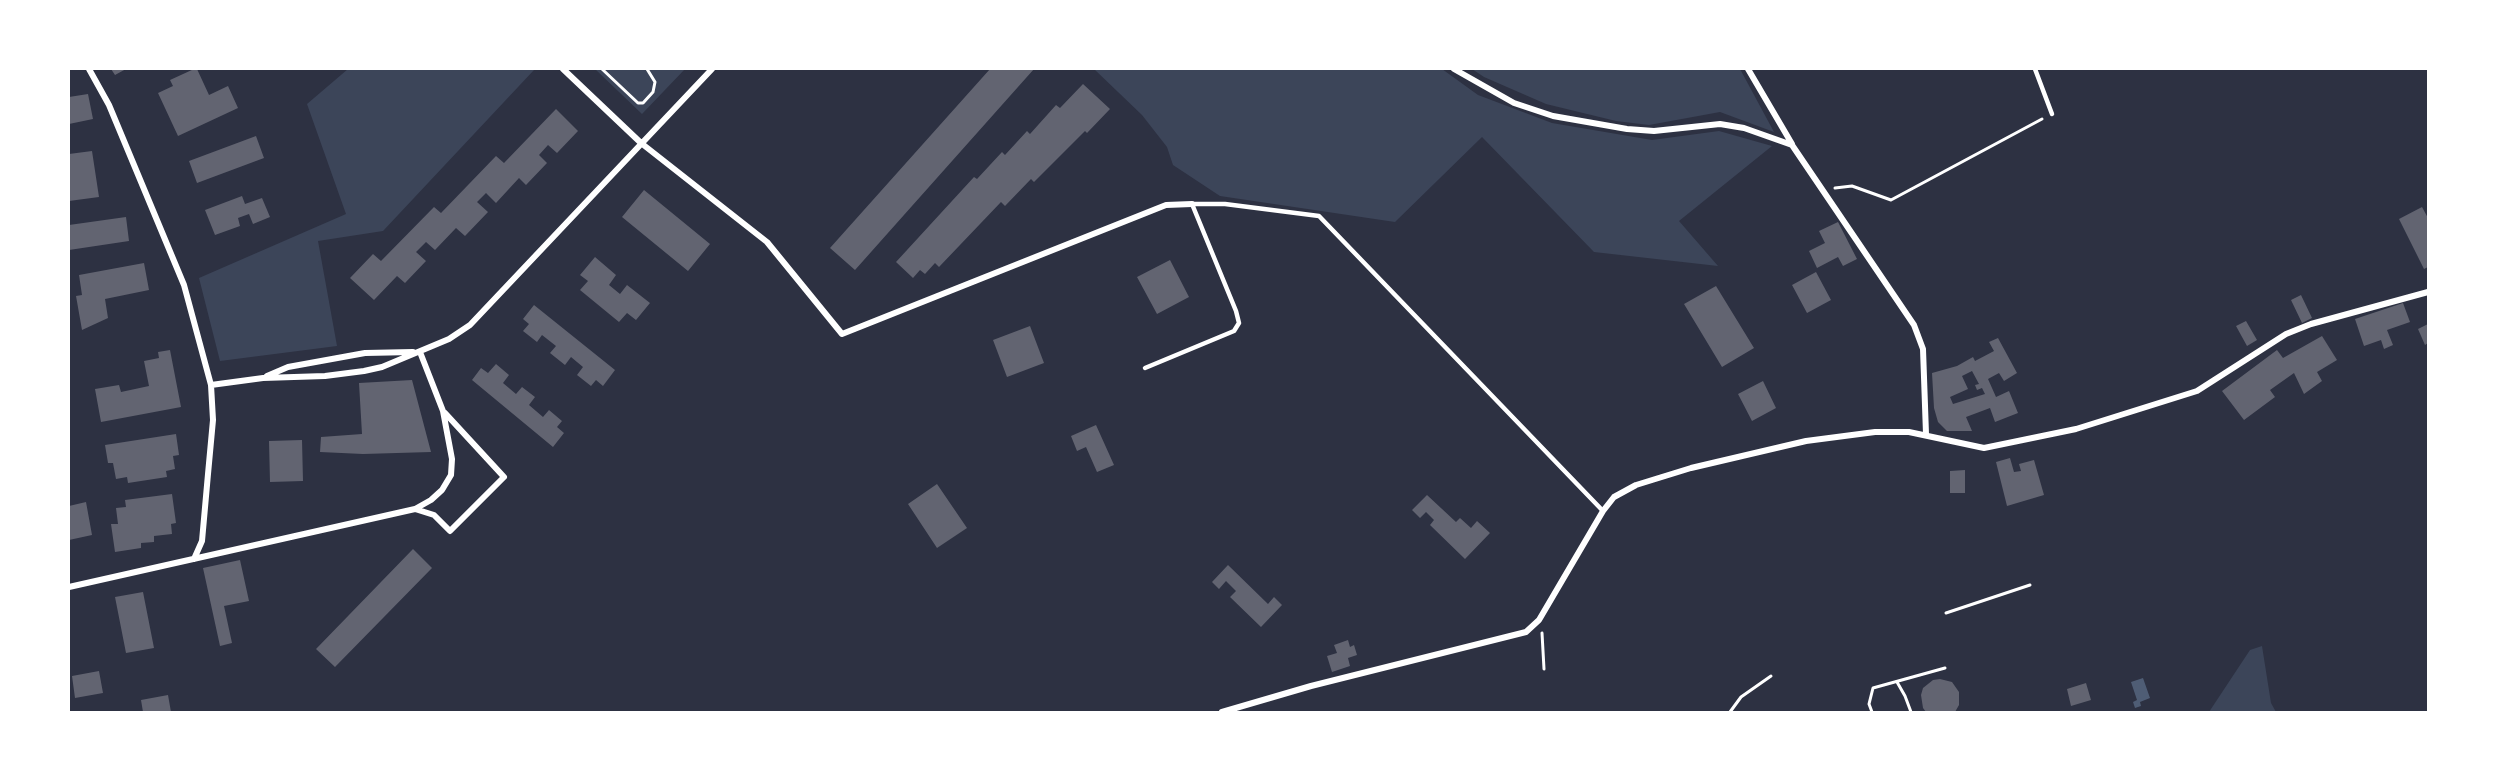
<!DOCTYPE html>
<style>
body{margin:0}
#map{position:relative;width:2497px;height:781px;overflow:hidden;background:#2d3142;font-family:"Crimson Pro",serif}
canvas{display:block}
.frame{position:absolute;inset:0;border:70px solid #fff;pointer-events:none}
</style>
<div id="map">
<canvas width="2497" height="781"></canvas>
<div class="frame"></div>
</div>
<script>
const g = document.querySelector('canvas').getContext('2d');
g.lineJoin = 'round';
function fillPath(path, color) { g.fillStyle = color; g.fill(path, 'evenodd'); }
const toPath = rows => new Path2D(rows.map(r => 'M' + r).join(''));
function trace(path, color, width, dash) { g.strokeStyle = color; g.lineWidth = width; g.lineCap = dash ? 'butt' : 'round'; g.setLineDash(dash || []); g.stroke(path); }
const green = toPath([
 [348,69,534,70,383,231,318,241,337,346,220,361,199,278,346,214,307,104],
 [595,69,685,69,642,114],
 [1094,69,1442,69,1478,95,1552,123,1652,140,1719,131,1772,146,1679,221,1718,266,1594,252,1482,137,1395,222,1220,196,1173,165,1167,147,1142,115],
 [1472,69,1740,69,1774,132,1720,112,1649,125,1616,121,1546,104,1484,77],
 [2262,646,2271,703,2276,712,2209,712,2250,650]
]);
const water = toPath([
 [2143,678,2150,698,2140,702,2141,706,2135,708,2133,702,2137,700,2131,682]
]);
const building = toPath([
 [111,69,126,69,115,75],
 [194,69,197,69,209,95,228,86,238,108,178,136,158,93,173,86,170,80],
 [990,69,1034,69,855,270,830,248],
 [1083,84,1110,109,1087,133,1085,131,1034,182,1031,179,1005,206,1001,202,939,267,935,263,925,274,920,270,913,278,896,262,974,177,977,179,1002,152,1005,155,1027,131,1030,134,1056,105,1060,108],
 [88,94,93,119,69,124,69,97],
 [556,109,578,131,557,153,548,145,539,155,547,163,526,185,519,178,496,203,486,193,477,202,488,212,465,236,456,228,435,250,426,242,416,252,426,261,405,283,397,276,374,300,350,278,373,254,381,261,434,207,441,213,496,156,504,163],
 [256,136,264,158,197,183,189,161],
 [92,151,99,197,69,201,69,154],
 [644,190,710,244,688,271,622,217],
 [242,196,245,204,262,198,270,217,253,224,249,214,238,218,240,226,215,235,205,210],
 [2422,207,2428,218,2428,267,2424,269,2399,219],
 [126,217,129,241,69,250,69,225],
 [1838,222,1857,259,1843,266,1838,257,1817,268,1809,251,1825,243,1819,231],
 [595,257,616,275,609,285,620,294,627,285,650,303,636,320,627,313,619,322,580,290,588,281,580,275],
 [1170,260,1189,297,1157,314,1137,277],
 [144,263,149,290,105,299,108,318,82,330,76,296,82,295,79,275],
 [1816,272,1831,300,1807,313,1792,285],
 [1716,286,1754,348,1722,367,1684,304],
 [2301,295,2312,318,2302,323,2291,300],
 [2403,303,2410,322,2387,330,2393,345,2384,349,2381,340,2364,346,2355,319],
 [534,305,615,370,603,386,596,380,591,386,577,375,583,367,571,357,565,365,550,353,556,346,542,335,537,342,523,331,529,324,523,319],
 [2246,321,2257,340,2247,346,2236,326],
 [2428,324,2428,343,2425,345,2418,329],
 [1030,326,1044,363,1007,377,993,340],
 [2322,336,2337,360,2317,372,2322,381,2304,394,2294,373,2270,390,2275,397,2244,420,2222,391,2277,350,2283,358],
 [1998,338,2017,373,2004,381,1999,373,1988,379,1996,397,2009,391,2018,413,1995,422,1990,408,1966,417,1972,431,1947,431,1938,422,1934,408,1932,373,1957,366,1973,357,1975,361,1994,351,1989,342],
 [1972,371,1979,384,1975,385,1977,390,1982,388,1985,394,1953,404,1950,397,1968,389,1962,376],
 [170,350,181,407,101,422,95,389,119,385,121,392,149,386,144,361,159,358,158,352],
 [496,364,509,375,503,383,516,394,522,387,535,397,529,405,543,417,549,410,562,421,557,427,564,433,553,447,472,380,481,368,488,373],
 [412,380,431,452,363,454,320,452,321,437,362,434,359,383],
 [1763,381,1776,408,1752,421,1738,394],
 [1096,425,1114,465,1097,472,1086,447,1077,451,1071,436],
 [176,434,179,455,173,456,175,469,166,471,167,477,128,483,127,477,116,479,113,463,108,463,105,445],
 [302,440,303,481,270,482,269,441],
 [2010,458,2014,472,2021,471,2019,464,2034,460,2044,495,2007,506,1996,462],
 [1965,470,1965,493,1950,493,1950,471],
 [937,484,967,528,937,548,908,504],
 [172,494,176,523,171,524,172,534,154,536,154,542,141,543,141,548,115,552,111,524,118,524,116,508,126,507,125,500],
 [1427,495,1456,522,1460,518,1471,528,1477,521,1490,533,1465,559,1430,525,1434,520,1426,512,1420,518,1412,510],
 [86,502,92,535,69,540,69,506],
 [413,549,432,568,335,667,316,649],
 [240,560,249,601,224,606,232,643,220,646,203,568],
 [1228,565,1268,604,1274,597,1282,605,1261,627,1230,597,1236,591,1226,581,1219,589,1212,582],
 [143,592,154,648,126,653,115,597],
 [1348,640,1350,647,1354,645,1357,655,1348,658,1350,666,1332,672,1327,656,1337,653,1334,645],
 [99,671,103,693,75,698,72,676],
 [1940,679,1952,682,1959,692,1959,705,1955,712,1926,712,1923,708,1921,695,1923,688,1933,680],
 [2086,683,2091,700,2071,706,2067,689],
 [168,695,171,712,143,712,141,700]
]);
const path = toPath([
 [602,69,638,103,643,103,653,92,655,82,647,69],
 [1835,188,1852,186,1891,200,2042,119],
 [1946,613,2030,585],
 [1542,633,1544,669],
 [1897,682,1905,696,1911,712],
 [1730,712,1741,697,1771,676],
 [1872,712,1869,704,1873,688,1945,668]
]);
const service = toPath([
 [2035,69,2052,114],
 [1145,368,1234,331,1239,323,1236,311,1192,204,1225,204,1319,216,1603,511]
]);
const minor = toPath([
 [89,69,109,105,184,285,211,385,213,420,208,474,202,541,194,559],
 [563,69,641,143,767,242,842,334,1166,205,1192,204],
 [1454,69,1514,103,1553,116,1627,129,1654,131,1720,124,1744,128,1792,145,1914,325,1923,349,1926,434],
 [1748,69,1792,144],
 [267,376,288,367,365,353,413,352],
 [211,385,263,378,325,376,364,371,382,367,449,339,470,325,712,69],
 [415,509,434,515,450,531,504,477,445,413],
 [69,587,415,509,431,500,442,490,451,475,452,459,443,411,420,352],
 [1222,712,1311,686,1526,632,1539,620,1603,511,1614,497,1636,485,1691,468,1806,441,1875,432,1909,432,1984,448,2076,429,2197,391,2286,334,2311,324,2428,292]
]);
fillPath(green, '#3c4559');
fillPath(water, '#4f5d75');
fillPath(building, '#626471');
trace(path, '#fff', 3);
trace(service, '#fff', 4.5);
trace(minor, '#fff', 6);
</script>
